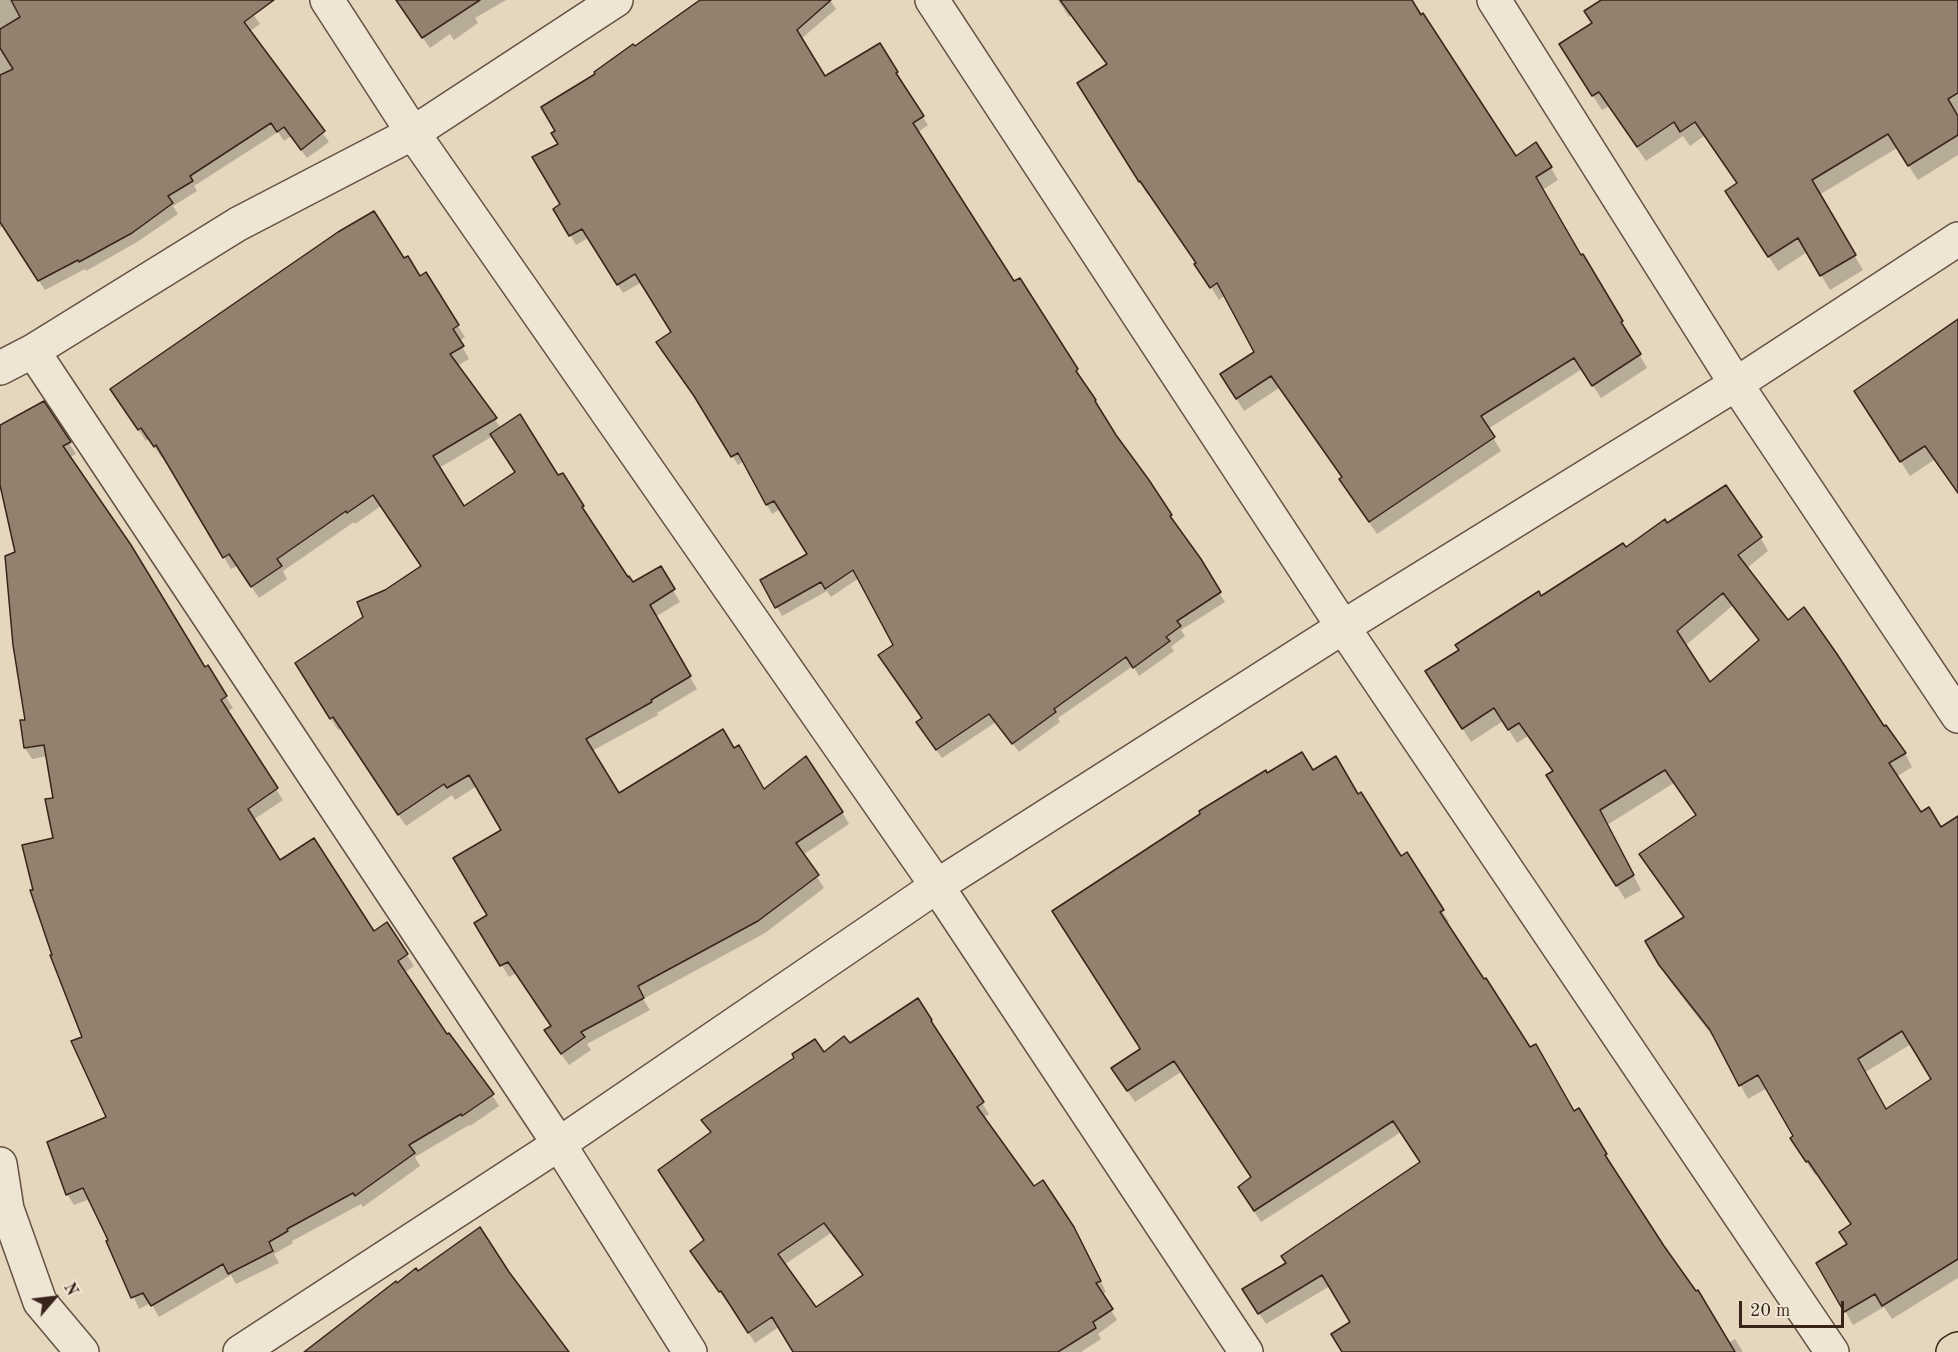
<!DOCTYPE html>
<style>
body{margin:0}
#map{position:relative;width:1958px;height:1352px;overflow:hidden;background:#e5d7bd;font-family:"Old Standard TT",serif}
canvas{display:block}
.north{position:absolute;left:24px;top:1268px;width:60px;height:60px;-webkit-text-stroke:4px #eee5d4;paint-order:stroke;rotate:62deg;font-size:16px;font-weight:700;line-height:24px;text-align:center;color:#39241a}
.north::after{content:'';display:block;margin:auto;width:21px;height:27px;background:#39241a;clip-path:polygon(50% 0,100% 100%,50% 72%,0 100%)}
.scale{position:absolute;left:1739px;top:1301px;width:105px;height:27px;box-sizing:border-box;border:3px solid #39241a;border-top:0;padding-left:8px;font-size:18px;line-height:21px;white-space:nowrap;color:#39241a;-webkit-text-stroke:4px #eee5d4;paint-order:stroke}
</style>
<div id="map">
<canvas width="1958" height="1352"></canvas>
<div class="north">N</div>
<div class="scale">20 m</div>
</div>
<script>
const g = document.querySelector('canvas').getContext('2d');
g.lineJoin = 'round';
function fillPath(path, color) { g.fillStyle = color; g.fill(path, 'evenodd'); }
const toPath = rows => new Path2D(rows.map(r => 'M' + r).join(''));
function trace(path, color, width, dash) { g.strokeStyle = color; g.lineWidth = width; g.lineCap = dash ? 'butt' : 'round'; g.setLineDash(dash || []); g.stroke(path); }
const shadow = toPath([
 [0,0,243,0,260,24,249,32,329,142,307,158,291,136,284,141,278,132,194,186,197,191,173,206,178,214,137,242,86,271,85,269,45,290,3,226,0,228],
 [401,0,506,0,475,18,478,23,454,40,450,34,430,48,408,17],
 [703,0,830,0,836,9,801,39,825,78,880,45,902,81,900,83,928,125,917,133,1014,283,1077,370,1082,379,1080,380,1099,411,1148,481,1225,602,1181,630,1185,636,1171,647,1174,651,1139,676,1133,666,1058,718,1060,722,1019,752,996,722,942,758,923,732,923,719,895,646,859,578,831,597,827,591,782,616,762,581,809,555,780,509,772,514,744,461,738,465,701,406,672,332,642,282,623,293,588,238,576,245,555,209,562,205,560,145,597,74],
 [1058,0,1413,0,1516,158,1551,168,1558,180,1542,190,1580,257,1583,256,1647,368,1601,398,1582,369,1488,429,1501,451,1377,534,1348,492,1341,479,1342,478,1279,388,1244,411,1229,387,1256,352,1225,295,1219,300,1197,264,1149,193,1147,194,1086,96,1107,66,1071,16,1069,17],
 [1603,0,1958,0,1958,155,1918,180,1897,148,1819,195,1863,270,1830,290,1807,252,1778,271,1736,206,1738,184,1704,136,1690,146,1683,136,1646,161,1609,106,1602,110,1569,59,1593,24],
 [403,260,458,326,465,337,459,341,469,359,457,366,501,428,558,477,562,475,588,520,633,584,660,568,680,602,655,617,697,689,657,713,658,715,592,751,618,795,763,791,842,812,849,824,803,855,824,888,765,933,643,999,650,1010,587,1044,591,1050,569,1065,553,1043,552,1027,516,973,509,977,476,923,489,916,503,830,477,786,455,800,452,795,406,826,341,728,338,730,304,675,365,617,385,592,423,567,381,506,355,524,354,522,283,571,287,579,259,598,237,566,231,569,164,456,162,458,149,439,146,441,119,402],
 [493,436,517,473,463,508,439,468],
 [1958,322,1958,493,1934,460,1910,476,1865,406],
 [69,443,76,454,69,458,204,669,207,667,226,697,233,708,227,712,283,800,253,820,279,862,373,933,387,924,414,966,404,973,447,1036,492,1095,499,1106,470,1126,469,1125,415,1157,420,1166,363,1207,361,1204,292,1241,293,1243,274,1254,279,1263,236,1284,231,1275,159,1317,151,1303,139,1309,90,1199,74,1205,67,1194,108,1118,84,1038,54,955,35,891,54,840,55,799,48,756,32,759,25,748,27,721,16,553,0,478,0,445],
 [1667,525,1760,537,1768,551,1747,568,1788,622,1884,728,1905,753,1912,767,1896,777,1920,814,1941,829,1958,835,1958,1278,1892,1319,1884,1307,1853,1325,1818,1263,1848,1245,1852,1225,1818,1174,1815,1175,1800,1152,1795,1137,1767,1088,1748,1099,1717,1042,1669,980,1647,941,1685,919,1649,868,1697,816,1674,783,1607,825,1641,890,1625,899,1556,789,1554,772,1528,736,1517,743,1503,721,1471,742,1435,685,1541,598],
 [1732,606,1760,642,1710,684,1685,646],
 [1911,1044,1932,1079,1886,1111,1864,1073],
 [1312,772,1358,796,1401,858,1442,911,1449,922,1446,924,1574,1113,1606,1154,1613,1166,1611,1167,1728,1343,1735,1339,1743,1352,1344,1352,1352,1322,1330,1286,1266,1324,1251,1301,1287,1264,1421,1163,1401,1132,1261,1222,1246,1199,1253,1178,1181,1072,1135,1102,1120,1080,1142,1049,1267,775],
 [931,1020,936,1032,989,1114,983,1118,1033,1188,1080,1239,1106,1292,1101,1294,1117,1320,1098,1334,1101,1339,1081,1352,794,1352,779,1327,755,1343,728,1301,727,1302,698,1262,706,1240,711,1133,703,1120,824,1054],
 [831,1233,864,1276,816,1309,784,1265]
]);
const building = toPath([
 [11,0,274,0,244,22,325,131,301,150,284,127,277,132,271,123,190,176,193,181,168,196,173,203,132,233,79,262,78,260,38,281,0,222,0,75,13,69,0,48,0,29,20,17,11,0],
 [396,0,480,0,422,38,396,0],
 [700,0,831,0,797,30,825,76,880,43,898,72,896,73,924,116,913,123,1014,281,1020,278,1078,369,1076,371,1096,400,1095,401,1116,435,1149,480,1172,515,1170,516,1201,559,1221,592,1177,621,1181,626,1166,637,1170,641,1133,668,1126,657,1054,709,1056,712,1012,744,989,714,936,750,916,722,922,718,878,655,893,645,853,570,825,589,821,582,775,608,760,580,807,554,774,501,766,505,738,453,731,457,694,396,656,342,671,332,635,274,617,285,582,229,569,236,553,209,560,204,532,157,558,144,551,133,555,131,541,107,595,74,594,72,633,44,635,46,700,0],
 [1060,0,1412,0,1421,15,1423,13,1516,156,1536,142,1552,167,1536,177,1581,255,1583,254,1623,321,1621,322,1641,354,1592,386,1574,358,1481,416,1495,437,1369,522,1339,479,1342,477,1271,376,1236,399,1220,374,1254,352,1217,283,1210,288,1194,264,1196,263,1140,181,1139,182,1077,83,1107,64,1060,0],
 [1601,0,1958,0,1958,93,1948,99,1958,116,1958,135,1908,166,1888,134,1812,180,1856,255,1820,276,1798,238,1768,257,1725,191,1737,183,1695,122,1680,132,1674,122,1637,147,1599,92,1592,96,1559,44,1592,23,1584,11,1601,0],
 [374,211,404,258,408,256,420,276,426,272,459,325,453,329,464,346,450,354,497,418,433,456,464,506,515,472,490,434,520,414,558,475,563,473,584,506,582,507,628,577,629,576,633,582,661,566,675,589,650,605,691,676,651,700,652,702,586,739,619,793,723,729,734,748,739,745,764,789,806,756,843,812,796,843,819,875,758,921,638,986,644,998,581,1032,585,1037,561,1054,544,1030,551,1026,508,962,500,966,474,923,487,915,453,858,501,830,469,775,447,788,444,784,398,815,333,717,330,719,295,663,363,617,357,602,385,590,421,566,373,495,347,513,346,511,277,559,282,566,251,587,229,554,223,558,156,445,154,447,141,428,138,430,110,389,338,232,374,211],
 [1958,319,1958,493,1925,446,1900,462,1854,391,1958,319],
 [44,401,71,442,63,446,131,545,205,667,208,665,227,696,221,700,278,788,248,809,280,860,314,838,374,931,387,922,408,954,398,961,447,1034,449,1033,494,1094,462,1116,461,1114,409,1145,415,1153,355,1196,353,1193,287,1229,288,1231,269,1242,273,1251,228,1274,223,1264,151,1306,143,1293,131,1298,106,1241,108,1240,83,1188,66,1195,47,1142,106,1117,71,1041,82,1037,50,955,52,955,30,890,33,890,22,845,53,838,45,799,53,798,44,745,24,748,20,720,25,720,13,645,5,556,15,552,0,485,0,425,44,401],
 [1726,485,1762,537,1738,555,1788,620,1804,607,1837,654,1884,726,1886,725,1906,753,1889,763,1921,812,1929,807,1941,827,1958,816,1958,1259,1882,1306,1875,1294,1844,1312,1816,1263,1847,1244,1839,1232,1851,1224,1808,1161,1806,1162,1790,1138,1793,1136,1758,1075,1739,1086,1710,1030,1659,965,1645,941,1684,917,1639,854,1696,815,1665,770,1600,810,1634,875,1616,886,1546,775,1553,771,1519,723,1508,730,1494,708,1462,729,1425,671,1459,650,1455,645,1539,591,1541,596,1623,543,1626,547,1665,519,1667,523,1726,485],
 [1723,593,1759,640,1710,682,1677,631,1723,593],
 [1902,1031,1931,1079,1886,1109,1858,1059,1902,1031],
 [1302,752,1313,770,1336,756,1358,794,1361,792,1401,856,1407,852,1444,910,1440,912,1484,979,1486,978,1530,1047,1536,1044,1574,1111,1579,1108,1607,1154,1605,1155,1664,1246,1696,1291,1698,1290,1735,1352,1342,1352,1331,1334,1350,1322,1322,1275,1258,1314,1242,1289,1286,1263,1281,1256,1420,1162,1393,1121,1254,1211,1238,1187,1251,1177,1174,1061,1127,1091,1111,1068,1140,1049,1138,1045,1052,911,1200,814,1199,811,1266,770,1267,773,1302,752],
 [918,998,932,1020,931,1021,984,1102,977,1107,1034,1186,1043,1180,1074,1227,1101,1281,1096,1283,1113,1309,1093,1322,1096,1328,1058,1352,793,1352,772,1317,748,1333,721,1291,719,1292,690,1251,704,1240,658,1170,711,1132,701,1120,794,1058,792,1054,815,1039,824,1052,844,1036,850,1043,918,998],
 [824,1223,863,1275,816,1307,778,1254,824,1223],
 [480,1227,509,1272,569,1352,304,1352,396,1281,397,1283,416,1268,418,1271,480,1227]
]);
const minor = toPath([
 [327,0,413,133,937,886,1246,1352],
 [932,0,1343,627,1832,1352],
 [1494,0,1736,384,1958,716],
 [33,351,559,1144,690,1352],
 [0,368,33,351,238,224,413,133,616,0],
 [0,1164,7,1209,40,1302,82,1352],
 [240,1352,559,1144,937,886,1343,627,1736,384,1958,239]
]);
const major = toPath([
 [1953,1352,1958,1349]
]);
fillPath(shadow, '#0003');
fillPath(building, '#92816f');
trace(building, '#39241a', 1.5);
trace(minor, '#645143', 36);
trace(major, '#39241a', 36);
trace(minor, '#eee5d4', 33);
trace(major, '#e5d7bd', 33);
</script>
